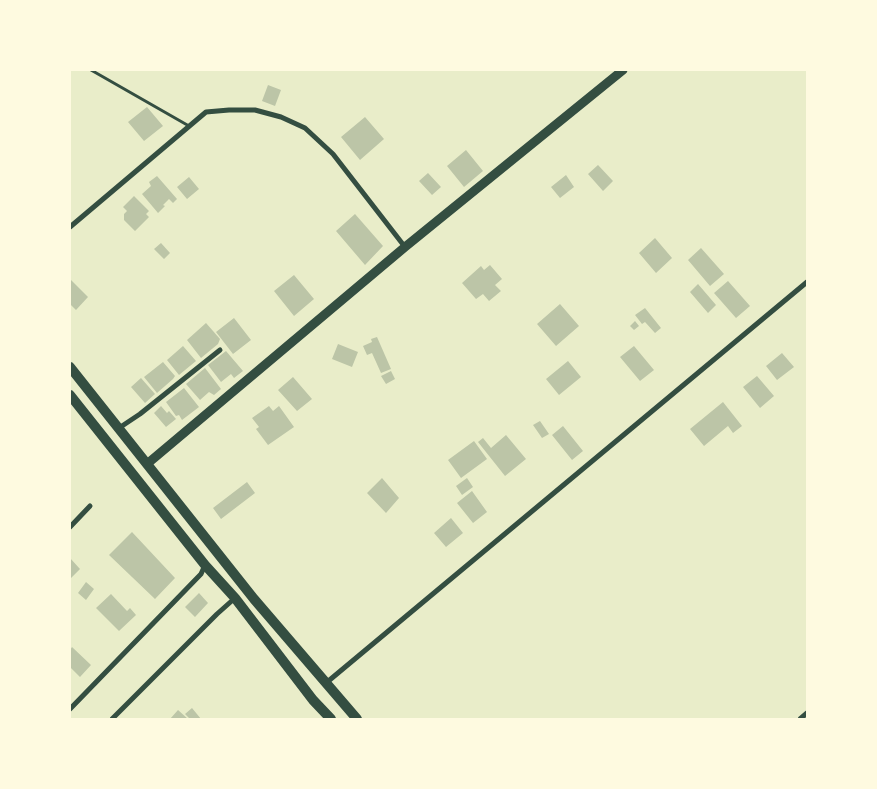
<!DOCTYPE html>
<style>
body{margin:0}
#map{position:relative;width:877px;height:789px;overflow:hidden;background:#e9edc9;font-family:"Work Sans",sans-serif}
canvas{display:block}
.frame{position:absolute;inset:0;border:71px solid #fefae0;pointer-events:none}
</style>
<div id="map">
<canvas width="877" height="789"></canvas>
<div class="frame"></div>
</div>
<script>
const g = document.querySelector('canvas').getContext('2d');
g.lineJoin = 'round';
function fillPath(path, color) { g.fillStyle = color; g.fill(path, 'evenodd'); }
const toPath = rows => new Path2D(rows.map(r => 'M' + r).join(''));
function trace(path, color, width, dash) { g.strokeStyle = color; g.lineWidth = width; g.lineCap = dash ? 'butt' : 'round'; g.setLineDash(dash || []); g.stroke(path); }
const building = toPath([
 [268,85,281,90,275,106,262,101],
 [147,107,163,126,144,141,128,122],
 [365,117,384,139,360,160,341,137],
 [466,150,483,171,464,187,447,166],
 [598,165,613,181,603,191,588,174],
 [428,173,441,187,432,195,419,181],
 [566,175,574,187,560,198,551,187],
 [157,176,177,199,173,203,169,199,163,205,165,206,158,213,142,194,151,186,149,182],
 [189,177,199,189,187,199,177,187],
 [134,196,149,211,146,214,149,217,135,231,124,220,124,214,127,211,123,207],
 [355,214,383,246,365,265,336,231],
 [655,238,672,258,656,273,639,253],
 [161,243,170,253,164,259,154,249],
 [701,248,724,274,710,286,688,260],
 [490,265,502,279,495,285,501,291,489,301,483,294,476,299,462,283,481,266,484,270],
 [294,275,314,299,294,316,274,291],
 [70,279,88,297,76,310,70,304],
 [728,281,750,306,736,318,714,293],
 [698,284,716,305,708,313,690,292],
 [560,304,579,326,556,346,537,324],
 [645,308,661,328,655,333,645,322,642,324,635,315],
 [234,318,251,340,233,354,216,332],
 [635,321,639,326,634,330,630,326],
 [206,323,220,339,218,344,201,358,187,340],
 [377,337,391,369,381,373,372,353,367,355,363,346,372,342,371,339],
 [338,344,358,352,352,367,332,359],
 [183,346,196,361,179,375,167,360],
 [634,346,654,370,640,381,620,357],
 [226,351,243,371,234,378,231,374,221,382,208,365],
 [782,353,794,367,777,380,766,366],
 [568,361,581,377,559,395,546,379],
 [163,362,175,376,173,379,157,393,144,377],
 [205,368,221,389,214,395,209,392,200,400,186,384],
 [391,371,395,379,386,384,381,376],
 [757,376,774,396,760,408,743,387],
 [293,377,312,399,297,411,278,390],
 [141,378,155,394,145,403,131,387],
 [184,388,199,407,182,420,179,415,176,416,166,402],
 [723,402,742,426,733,433,728,426,704,446,690,429],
 [161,406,167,413,169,411,176,419,166,427,154,413],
 [269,406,273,411,279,406,294,427,268,445,256,429,259,427,252,418],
 [540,421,549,434,542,438,533,425],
 [563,426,583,451,572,460,552,435],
 [506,435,526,459,505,476,478,442,483,438,491,448],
 [474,441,487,459,461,478,448,460],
 [382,478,399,498,386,513,367,493],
 [467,478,473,487,462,495,456,486],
 [247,482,255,493,221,519,213,508],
 [472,491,487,512,473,523,457,503],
 [451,518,463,533,446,547,434,533],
 [132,532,175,578,155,599,109,555],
 [70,558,80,569,70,579],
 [86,582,94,589,86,600,78,593],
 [199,593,208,603,195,617,185,607],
 [111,594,127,611,130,608,136,615,119,631,96,608],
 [72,647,91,665,80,677,70,667,70,650],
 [192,708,201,719,190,719,185,714],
 [178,710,188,719,170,719]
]);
const service = toPath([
 [91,70,189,126]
]);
const minor = toPath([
 [70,227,206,112,229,110,255,110,281,117,305,128,333,154,405,247],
 [119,428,140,414,220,350],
 [70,527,90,506],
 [326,683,807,282],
 [70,709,201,574,205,565],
 [112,719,217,614,235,598],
 [800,719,807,713]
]);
const secondary = toPath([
 [147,464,405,247,623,70]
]);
const primary = toPath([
 [70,367,254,599,357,719],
 [70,395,205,565,235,598,313,700,331,719]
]);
fillPath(building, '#bcc5a7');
trace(service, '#344e41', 3);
trace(minor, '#344e41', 5);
trace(secondary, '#344e41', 9);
trace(primary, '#344e41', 10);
</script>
